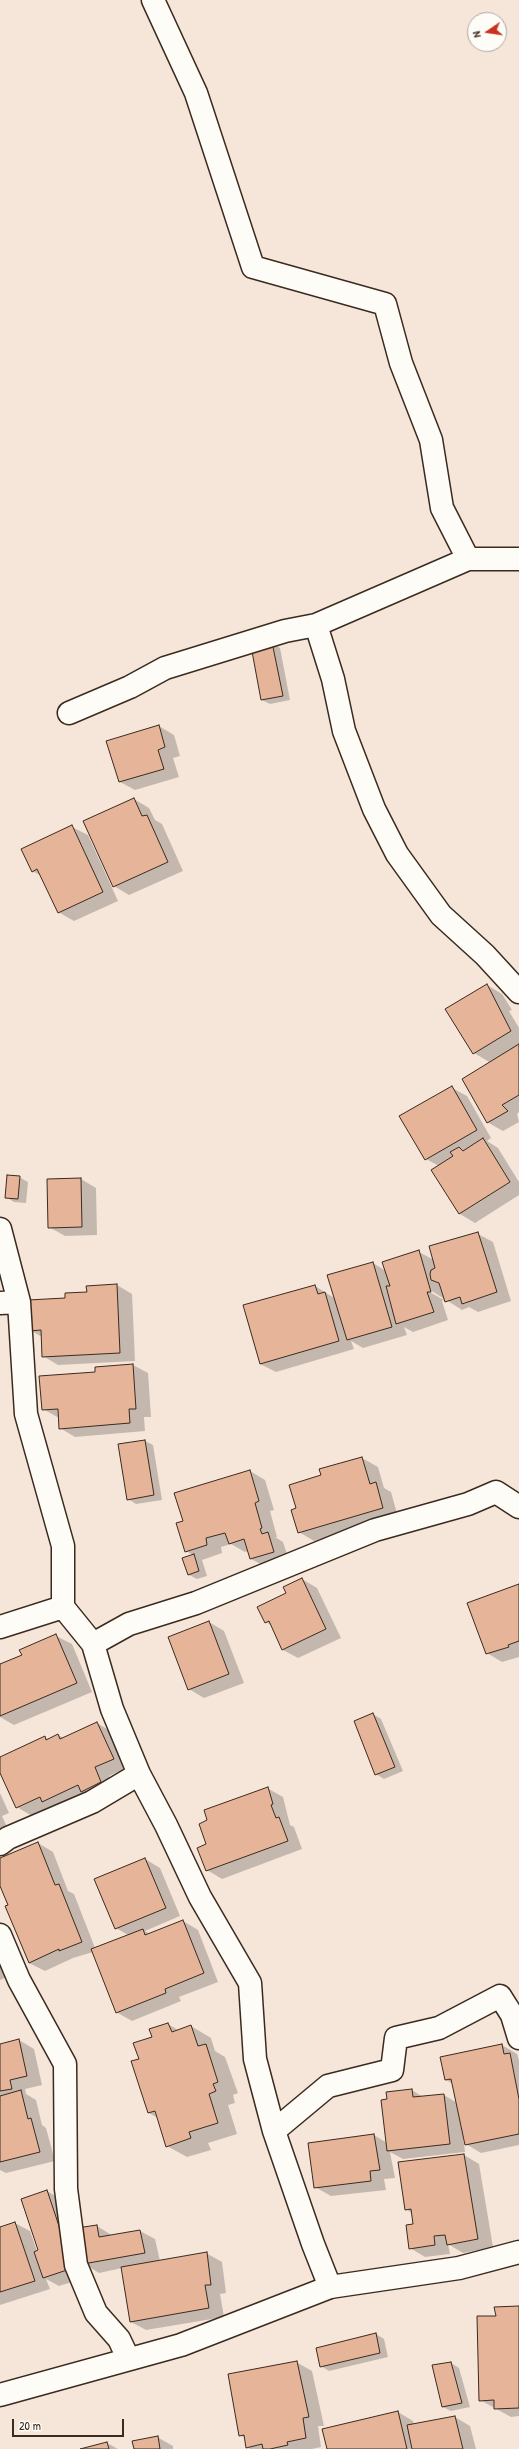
<!DOCTYPE html>
<style>
body{margin:0}
#map{position:relative;width:519px;height:2449px;overflow:hidden;background:#f6e6da;font-family:"Patrick Hand",sans-serif}
canvas{display:block}
.north{position:absolute;left:467px;top:12px;width:40px;height:40px;box-sizing:border-box;background:#fdfcf7;border:1px solid #afa8a0;border-radius:50%;rotate:257deg;font-size:11px;font-weight:700;line-height:16px;text-align:center;color:#3b2a1e}
.north::after{content:'';display:block;margin:auto;width:14px;height:18px;background:#c8321e;clip-path:polygon(50% 0,100% 100%,50% 72%,0 100%)}
.scale{position:absolute;left:12px;top:2419px;width:112px;height:18px;box-sizing:border-box;border:2px solid #3b2a1e;border-top:0;padding-left:5px;font-size:12px;line-height:14px;white-space:nowrap;color:#3b2a1e;-webkit-text-stroke:3px #fdfcf7;paint-order:stroke}
</style>
<div id="map">
<canvas width="519" height="2449"></canvas>
<div class="north">N</div>
<div class="scale">20 m</div>
</div>
<script>
const g = document.querySelector('canvas').getContext('2d');
g.lineJoin = 'round';
function fillPath(path, color) { g.fillStyle = color; g.fill(path, 'evenodd'); }
const toPath = rows => new Path2D(rows.map(r => 'M' + r).join(''));
function trace(path, color, width, dash) { g.strokeStyle = color; g.lineWidth = width; g.lineCap = dash ? 'butt' : 'round'; g.setLineDash(dash || []); g.stroke(path); }
const shadow = toPath([
 [272,643,280,648,290,700,270,704,262,700],
 [159,726,174,735,180,756,173,758,179,777,135,790,120,782],
 [134,799,149,808,155,820,162,824,183,871,129,895,114,886],
 [72,827,88,835,118,901,74,921,58,912,42,876,32,871],
 [487,985,502,994,512,1010,509,1011,519,1028,519,1112,517,1114,519,1122,503,1131,487,1122,491,1063,474,1053],
 [452,1088,467,1096,491,1138,487,1141,498,1148,519,1182,519,1195,475,1223,460,1214,432,1170,439,1166,426,1159],
 [19,1177,28,1182,26,1203,14,1202,6,1197],
 [81,1179,96,1188,97,1235,65,1236,49,1227,48,1180],
 [478,1234,493,1242,511,1301,478,1312,469,1307,462,1310,427,1288,426,1290,444,1300,442,1301,448,1320,413,1332,404,1327,407,1335,363,1348,351,1341,354,1349,276,1372,260,1364,315,1286,336,1299,373,1263,386,1271,419,1252,434,1260],
 [117,1285,132,1294,135,1361,58,1365,43,1356,42,1337,30,1330,66,1299],
 [133,1365,148,1373,151,1417,144,1417,145,1431,75,1437,60,1428,59,1418,43,1409,97,1372],
 [145,1441,153,1445,162,1500,136,1504,128,1499,119,1445],
 [362,1458,378,1467,384,1488,391,1492,398,1517,314,1541,299,1532,297,1508,323,1476],
 [250,1471,265,1480,274,1510,270,1511,277,1537,275,1537,283,1542,289,1560,266,1567,251,1559,249,1551,245,1552,231,1544,221,1547,222,1553,202,1560,207,1576,197,1579,189,1575,184,1558,193,1555,186,1551,184,1521],
 [302,1579,317,1588,341,1638,298,1658,283,1650,272,1626,266,1622,287,1593],
 [519,1585,519,1657,502,1662,487,1653],
 [209,1622,224,1631,244,1683,204,1698,189,1689],
 [56,1636,72,1644,92,1692,14,1725,0,1717,0,1663,2,1664,23,1655],
 [373,1714,381,1719,403,1771,384,1779,376,1774],
 [97,1723,112,1732,128,1767,109,1776,116,1791,58,1810,52,1807,32,1816,17,1807,0,1771,0,1758,45,1737,49,1740,58,1735,64,1738],
 [267,1788,283,1797,290,1825,294,1827,302,1849,222,1879,207,1870],
 [0,1793,9,1813,2,1816,11,1836,0,1841],
 [38,1843,53,1852,68,1891,74,1894,95,1948,128,1935,116,1928,145,1859,160,1868,180,1916,145,1931,150,1934,183,1921,198,1930,218,1982,179,1997,181,2001,132,2021,116,2012,93,1952,73,1958,45,1971,29,1963,0,1885,0,1859],
 [0,1940,9,1976,0,1980],
 [168,2024,178,2030,191,2026,211,2038,215,2051,225,2057,238,2093,233,2095,235,2103,228,2105,237,2134,208,2143,211,2150,187,2157,167,2146,158,2118,149,2113,140,2059,153,2038],
 [19,2040,34,2049,42,2085,25,2089,26,2094,36,2100,42,2125,46,2128,55,2161,6,2173,0,2170,0,2045],
 [502,2045,517,2054,519,2060,519,2145,481,2153,466,2144,463,2136,465,2152,403,2159,390,2152,395,2178,384,2179,386,2190,331,2196,315,2187,374,2135,387,2143,412,2090,423,2097,444,2095,457,2103,453,2084,446,2080],
 [464,2155,479,2164,493,2247,463,2253,448,2244,450,2254,425,2257,410,2248,414,2225,413,2214,406,2209],
 [47,2191,62,2200,82,2259,97,2226,113,2236,140,2231,155,2239,160,2261,206,2253,222,2262,226,2293,220,2294,224,2317,146,2330,131,2322,122,2268,99,2273,83,2263,88,2277,59,2286,46,2279,50,2289,0,2305,0,2228,15,2223,30,2231,37,2251,40,2251],
 [519,2307,519,2416,511,2417,480,2400,497,2317],
 [376,2334,384,2339,388,2357,329,2371,321,2366],
 [296,2362,312,2371,324,2426,318,2426,321,2447,312,2449,250,2449,247,2447,245,2438,240,2435],
 [451,2363,459,2368,470,2407,451,2411,443,2407],
 [398,2412,413,2421,414,2425,455,2417,470,2426,476,2449,328,2449],
 [157,2437,173,2446,173,2449,135,2449],
 [107,2443,118,2449,84,2449]
]);
const building = toPath([
 [272,642,283,696,261,700,251,646,272,642],
 [159,725,165,747,158,750,164,769,119,782,106,741,159,725],
 [134,798,142,816,147,815,168,862,113,887,83,821,134,798],
 [72,825,103,892,58,913,37,869,32,872,21,849,72,825],
 [487,984,511,1031,473,1054,445,1009,487,984],
 [519,1044,519,1095,502,1105,508,1111,487,1123,462,1079,519,1044],
 [452,1086,477,1130,425,1160,399,1116,452,1086],
 [483,1138,510,1182,459,1214,431,1170,453,1156,450,1152,459,1147,463,1151,483,1138],
 [7,1175,20,1176,18,1199,5,1198,7,1175],
 [81,1178,82,1227,48,1228,47,1179,81,1178],
 [478,1232,497,1292,462,1304,460,1297,445,1302,439,1283,431,1280,430,1274,431,1270,435,1268,429,1246,478,1232],
 [419,1250,431,1292,427,1292,434,1312,396,1324,386,1286,390,1286,382,1262,419,1250],
 [373,1262,392,1327,347,1340,327,1275,373,1262],
 [117,1284,120,1353,42,1357,41,1330,29,1331,28,1300,65,1298,65,1293,87,1292,86,1286,117,1284],
 [315,1285,318,1294,325,1292,339,1341,260,1364,243,1305,315,1285],
 [133,1364,136,1409,129,1409,130,1423,59,1429,58,1409,42,1410,39,1376,95,1372,95,1367,133,1364],
 [145,1440,154,1495,127,1500,118,1444,145,1440],
 [362,1457,370,1484,376,1482,383,1508,298,1533,291,1510,296,1508,289,1485,321,1475,319,1469,362,1457],
 [250,1470,259,1501,255,1503,262,1528,260,1529,262,1534,268,1532,274,1552,250,1559,244,1539,229,1544,225,1533,206,1538,207,1545,185,1552,176,1523,183,1521,174,1493,250,1470],
 [194,1554,199,1571,188,1575,182,1558,194,1554],
 [302,1578,326,1629,282,1650,269,1621,265,1623,257,1607,286,1593,283,1587,302,1578],
 [519,1584,519,1641,508,1645,509,1647,486,1654,467,1603,519,1584],
 [209,1621,229,1674,188,1690,168,1637,209,1621],
 [56,1634,77,1683,0,1716,0,1664,22,1655,19,1650,56,1634],
 [373,1713,395,1767,375,1775,354,1721,373,1713],
 [97,1722,114,1759,95,1767,101,1782,81,1792,78,1785,42,1802,40,1797,16,1808,0,1773,0,1757,45,1736,46,1740,58,1734,60,1739,97,1722],
 [268,1787,273,1804,271,1805,276,1818,279,1817,288,1841,206,1871,197,1848,206,1844,199,1824,207,1820,204,1810,268,1787],
 [38,1842,55,1885,59,1884,82,1942,59,1951,59,1949,29,1963,5,1906,8,1905,0,1886,0,1858,38,1842],
 [145,1858,166,1908,115,1929,94,1879,145,1858],
 [183,1920,204,1973,165,1989,166,1993,116,2013,91,1949,143,1929,145,1935,183,1920],
 [168,2023,172,2032,191,2025,198,2046,206,2044,218,2082,213,2084,216,2091,209,2094,218,2123,189,2132,191,2138,166,2147,155,2111,148,2113,131,2061,139,2059,133,2043,152,2037,149,2029,168,2023],
 [19,2039,27,2076,10,2080,12,2089,0,2091,0,2044,19,2039],
 [502,2044,504,2054,510,2053,519,2099,519,2134,465,2145,451,2079,445,2080,440,2057,502,2044],
 [412,2089,413,2097,444,2094,450,2144,387,2151,381,2100,387,2099,386,2092,412,2089],
 [21,2090,28,2119,31,2118,40,2152,0,2162,0,2096,21,2090],
 [374,2134,380,2170,370,2171,371,2181,314,2188,308,2143,374,2134],
 [464,2154,478,2239,447,2245,445,2235,434,2236,435,2245,409,2249,406,2225,413,2224,411,2209,405,2210,398,2162,464,2154],
 [47,2190,73,2268,43,2278,34,2252,38,2250,21,2199,47,2190],
 [15,2222,35,2281,0,2292,0,2227,15,2222],
 [97,2225,99,2237,140,2230,145,2253,83,2264,77,2228,97,2225],
 [207,2252,211,2285,205,2285,209,2308,130,2322,121,2267,207,2252],
 [519,2306,519,2408,494,2409,494,2400,479,2401,477,2316,496,2316,494,2307,519,2306],
 [376,2333,380,2353,320,2367,316,2348,376,2333],
 [297,2361,309,2417,303,2418,306,2438,287,2442,288,2445,270,2449,263,2449,262,2444,246,2448,244,2435,239,2436,228,2374,297,2361],
 [451,2362,462,2403,442,2407,432,2365,451,2362],
 [398,2411,407,2449,327,2449,322,2429,398,2411],
 [455,2416,463,2449,412,2449,407,2425,455,2416],
 [158,2436,160,2449,134,2449,132,2441,158,2436],
 [107,2442,109,2449,80,2449,107,2442]
]);
const minor = toPath([
 [153,0,196,93,253,267,385,304,401,363,431,440,442,508,468,559,519,559],
 [316,625,333,679,344,731,374,809,397,854,441,915,485,955,519,992],
 [69,713,130,687,165,668,285,631,316,625,468,559],
 [0,1229,19,1302,26,1414,63,1546,63,1607,93,1644,112,1709,139,1774,166,1825,200,1897,250,1983,255,2059,274,2131,313,2244,330,2287],
 [0,1303,19,1302],
 [0,1627,63,1607],
 [93,1644,129,1624,196,1603,375,1530,468,1504,496,1492,519,1507],
 [0,1844,8,1838,92,1802,139,1774],
 [0,1935,19,1980,65,2064,66,2189,76,2265,96,2313,119,2339,128,2358],
 [274,2131,328,2086,392,2070,396,2038,439,2028,500,1996,512,2015,519,2038]
]);
const tertiary = toPath([
 [0,2395,181,2345,330,2287,459,2268,519,2252]
]);
fillPath(shadow, '#0003');
fillPath(building, '#e6b498');
trace(building, '#3b2a1e', 1);
trace(minor, '#3b2a1e', 25);
trace(tertiary, '#3b2a1e', 25);
trace(minor, '#fdfcf7', 22);
trace(tertiary, '#fdfcf7', 22);
</script>
